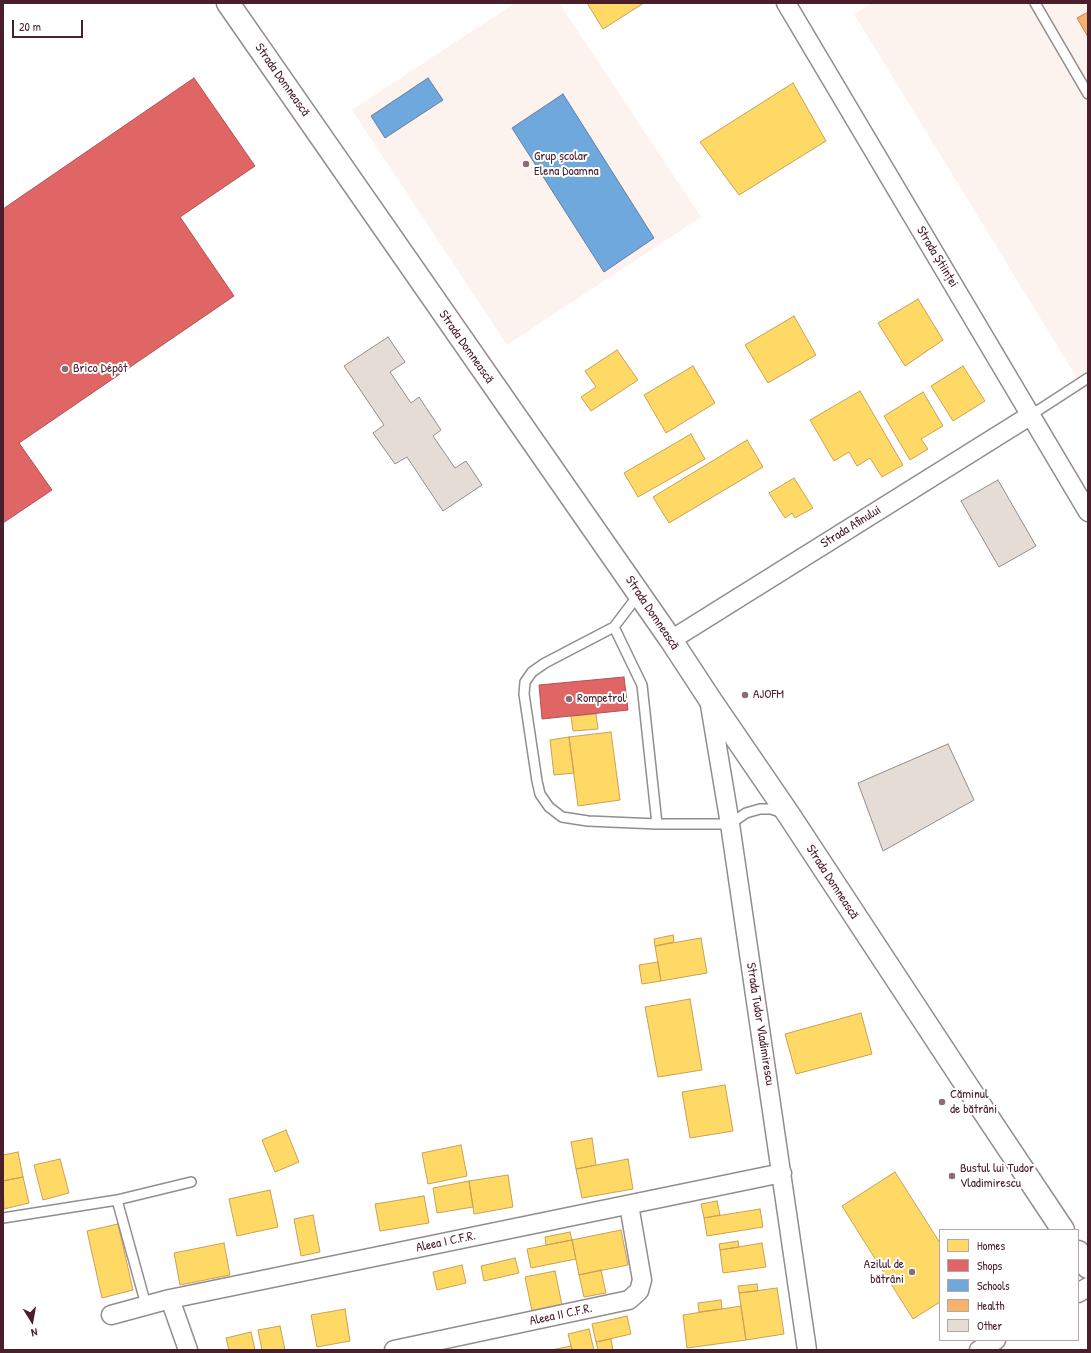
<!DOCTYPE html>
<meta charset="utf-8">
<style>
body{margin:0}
#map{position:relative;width:1091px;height:1353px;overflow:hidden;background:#fff;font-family:"Patrick Hand",sans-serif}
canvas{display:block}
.frame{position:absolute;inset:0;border:4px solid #4a1f2b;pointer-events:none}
.legend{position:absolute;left:939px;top:1229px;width:140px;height:112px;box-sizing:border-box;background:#fff;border:1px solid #b7a5aa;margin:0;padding:5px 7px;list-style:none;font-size:12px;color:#4a1f2b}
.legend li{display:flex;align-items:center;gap:8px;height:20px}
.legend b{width:20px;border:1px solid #b7a5aa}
.north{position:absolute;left:12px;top:1301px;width:40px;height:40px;-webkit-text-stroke:3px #fff;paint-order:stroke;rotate:169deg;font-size:11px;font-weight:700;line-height:16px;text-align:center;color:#4a1f2b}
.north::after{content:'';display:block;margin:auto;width:14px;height:18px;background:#4a1f2b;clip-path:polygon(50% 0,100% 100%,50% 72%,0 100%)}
.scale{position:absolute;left:12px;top:20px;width:71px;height:18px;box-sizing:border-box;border:2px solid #4a1f2b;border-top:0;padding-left:5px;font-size:12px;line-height:14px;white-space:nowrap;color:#4a1f2b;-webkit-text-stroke:3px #fff;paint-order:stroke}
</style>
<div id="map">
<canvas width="1091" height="1353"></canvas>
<div class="frame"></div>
<ul class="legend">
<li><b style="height:11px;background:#ffd966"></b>Homes</li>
<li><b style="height:11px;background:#e06666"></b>Shops</li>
<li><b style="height:11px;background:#6fa8dc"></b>Schools</li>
<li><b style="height:11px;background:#f6b26b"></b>Health</li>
<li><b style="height:11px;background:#e5dcd6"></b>Other</li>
</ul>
<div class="north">N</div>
<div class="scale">20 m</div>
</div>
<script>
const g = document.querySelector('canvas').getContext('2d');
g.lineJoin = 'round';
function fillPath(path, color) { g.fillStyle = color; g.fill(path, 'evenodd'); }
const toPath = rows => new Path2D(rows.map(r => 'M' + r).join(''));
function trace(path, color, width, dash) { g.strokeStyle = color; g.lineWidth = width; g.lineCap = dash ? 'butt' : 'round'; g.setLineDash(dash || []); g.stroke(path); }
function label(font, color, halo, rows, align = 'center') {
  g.font = font + ' "Patrick Hand",sans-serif'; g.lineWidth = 4; g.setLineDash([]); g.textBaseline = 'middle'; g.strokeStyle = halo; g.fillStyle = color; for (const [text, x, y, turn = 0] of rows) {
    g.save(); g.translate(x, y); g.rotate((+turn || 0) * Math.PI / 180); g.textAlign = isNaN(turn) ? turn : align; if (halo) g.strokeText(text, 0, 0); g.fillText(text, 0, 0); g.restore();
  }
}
const built = toPath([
 [515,3,559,3,701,217,507,345,352,110],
 [872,3,1088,3,1088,396,854,14]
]);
const homes = toPath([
 [587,3,644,3,603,29,587,3],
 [793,83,826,141,739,195,700,142,793,83],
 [918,299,943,340,905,366,878,323,918,299],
 [794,316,816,355,768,383,745,345,794,316],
 [617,350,638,380,591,411,581,397,596,387,585,371,617,350],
 [693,366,715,403,666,433,644,395,693,366],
 [963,366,985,401,953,421,931,386,963,366],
 [860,391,903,465,882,477,870,458,857,466,849,452,834,461,810,420,860,391],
 [923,392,943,426,921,439,928,449,910,460,884,416,923,392],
 [691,434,705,459,638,497,624,473,691,434],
 [747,440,763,467,669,523,653,497,747,440],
 [794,478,813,508,795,518,792,513,785,518,769,493,794,478],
 [596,714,598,729,573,731,571,716,596,714],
 [611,732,620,800,578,806,569,737,611,732],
 [569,737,574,773,554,775,550,740,569,737],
 [673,935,674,942,655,946,654,939,673,935],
 [701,938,707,973,661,981,655,946,701,938],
 [658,962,661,981,642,984,639,965,658,962],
 [690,999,702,1070,658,1077,645,1007,690,999],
 [861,1013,872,1054,796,1074,785,1034,861,1013],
 [725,1085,733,1131,690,1138,682,1092,725,1085],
 [286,1130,299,1162,275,1172,262,1140,286,1130],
 [592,1138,596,1165,576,1169,571,1142,592,1138],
 [461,1145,467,1176,428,1184,422,1153,461,1145],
 [18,1152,23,1177,3,1181,3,1155,18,1152],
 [60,1159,69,1193,43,1200,34,1165,60,1159],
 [628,1159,633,1189,582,1198,576,1169,628,1159],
 [895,1172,940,1243,940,1302,913,1319,842,1206,895,1172],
 [508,1175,513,1207,474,1214,469,1181,508,1175],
 [23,1177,29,1203,4,1209,3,1181,23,1177],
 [469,1181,473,1207,437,1213,433,1188,469,1181],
 [270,1190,278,1227,237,1236,229,1199,270,1190],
 [424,1196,429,1223,380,1231,375,1204,424,1196],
 [717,1201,720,1215,704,1218,701,1204,717,1201],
 [760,1209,763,1227,707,1236,704,1218,760,1209],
 [313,1215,320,1252,301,1256,294,1219,313,1215],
 [118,1224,133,1290,102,1298,87,1231,118,1224],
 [621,1230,628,1265,579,1275,572,1240,621,1230],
 [570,1232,572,1240,546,1245,545,1237,570,1232],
 [572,1240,576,1259,531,1268,527,1249,572,1240],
 [738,1241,739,1247,720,1250,719,1244,738,1241],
 [224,1243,230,1275,180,1285,174,1253,224,1243],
 [762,1243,766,1267,723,1273,720,1250,762,1243],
 [515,1258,519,1273,484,1281,481,1266,515,1258],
 [462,1265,466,1283,437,1290,433,1272,462,1265],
 [601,1270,606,1293,584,1297,579,1275,601,1270],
 [555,1271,562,1305,532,1311,525,1277,555,1271],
 [757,1284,758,1291,739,1293,738,1286,757,1284],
 [777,1288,784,1334,746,1340,739,1293,777,1288],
 [721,1300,722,1309,699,1312,698,1303,721,1300],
 [741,1306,746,1340,687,1348,683,1315,741,1306],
 [345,1309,350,1341,317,1347,311,1315,345,1309],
 [627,1316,631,1334,596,1342,592,1324,627,1316],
 [280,1326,285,1350,262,1350,258,1330,280,1326],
 [589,1329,594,1350,572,1350,568,1334,589,1329],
 [251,1332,255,1350,229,1350,226,1338,251,1332],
 [611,1339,613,1350,598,1350,596,1342,611,1339],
 [571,1346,572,1350,551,1350,571,1346]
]);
const shops = toPath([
 [194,78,255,166,180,217,234,296,19,443,52,490,3,523,3,209,194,78],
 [624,677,628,710,542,719,539,685,624,677]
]);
const schools = toPath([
 [428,78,443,100,385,138,371,116,428,78],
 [563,94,654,238,604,272,512,128,563,94]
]);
const health = toPath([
 [1088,12,1088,37,1077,18,1088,12]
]);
const building = toPath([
 [388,337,405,362,390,372,411,403,419,397,441,430,433,436,455,468,466,461,482,485,443,511,407,457,395,464,373,433,384,425,344,366,388,337],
 [998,480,1036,546,999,567,961,501,998,480],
 [948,744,974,800,883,851,858,783,948,744]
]);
const service = toPath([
 [1035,3,1088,94],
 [1031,415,1088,378],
 [639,594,614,627,545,663,532,672,525,682,524,694,537,781,540,794,549,807,562,817,588,821,657,824,730,824,746,813,760,809,771,809,783,813],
 [614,627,642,685,657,824],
 [117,1200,146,1305],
 [3,1218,117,1200,191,1182]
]);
const minor = toPath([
 [786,3,1088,512],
 [671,640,1031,415],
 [709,699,730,824,807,1350],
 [1078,1293,1088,1287],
 [170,1299,188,1350],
 [111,1315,170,1299,782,1173],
 [394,1350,629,1300,639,1291,642,1280,629,1205],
 [979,1350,996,1340]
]);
const secondary = toPath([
 [228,3,671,640,709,698,789,815,969,1089,1063,1230],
 [1078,1252,1088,1267]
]);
const markers = [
 [526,164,4,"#896d75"],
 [65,369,4,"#896d75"],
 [745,695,4,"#896d75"],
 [569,699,4,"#896d75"],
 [942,1102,4,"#896d75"],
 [952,1176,4,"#896d75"],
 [912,1272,4,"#896d75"]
];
const streetNames = [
 ["Strada Domnească",282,80,55],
 ["Strada Științei",937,257,59],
 ["Strada Domnească",466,347,55],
 ["Strada Afinului",851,527,-32],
 ["Strada Domnească",652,613,56],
 ["Strada Domnească",832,882,57],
 ["Strada Tudor Vladimirescu",760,1024,81],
 ["Aleea I C.F.R.",446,1242,-12],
 ["Aleea II C.F.R.",561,1315,-12]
];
const poiNames = [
 ["Grup școlar",534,157],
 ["Elena Doamna",534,172],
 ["Brico Dépôt",73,369],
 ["AJOFM",753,695],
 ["Rompetrol",577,699],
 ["Căminul",950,1095],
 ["de bătrâni",950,1110],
 ["Bustul lui Tudor",960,1169],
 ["Vladimirescu",960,1184],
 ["Azilul de",904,1265,"right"],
 ["bătrâni",904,1280,"right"]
];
fillPath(built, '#fcf3ee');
fillPath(homes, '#ffd966');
trace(homes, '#c9a154', 1);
fillPath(shops, '#e06666');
trace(shops, '#b35154', 1);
fillPath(schools, '#6fa8dc');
trace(schools, '#647fa7', 1);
fillPath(health, '#f6b26b');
trace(health, '#c28658', 1);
fillPath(building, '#e5dcd6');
trace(building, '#948c8e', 1);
trace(service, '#948c8e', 12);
trace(minor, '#948c8e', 21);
trace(secondary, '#948c8e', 25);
trace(service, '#fff', 9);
trace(minor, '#fff', 18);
trace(secondary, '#fff', 22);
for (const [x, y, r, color] of markers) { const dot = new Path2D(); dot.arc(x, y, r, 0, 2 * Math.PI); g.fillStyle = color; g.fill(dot); trace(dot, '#fff', 1.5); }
label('13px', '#4a1f2b', '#fff', streetNames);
label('13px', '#4a1f2b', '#fff', poiNames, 'left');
</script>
